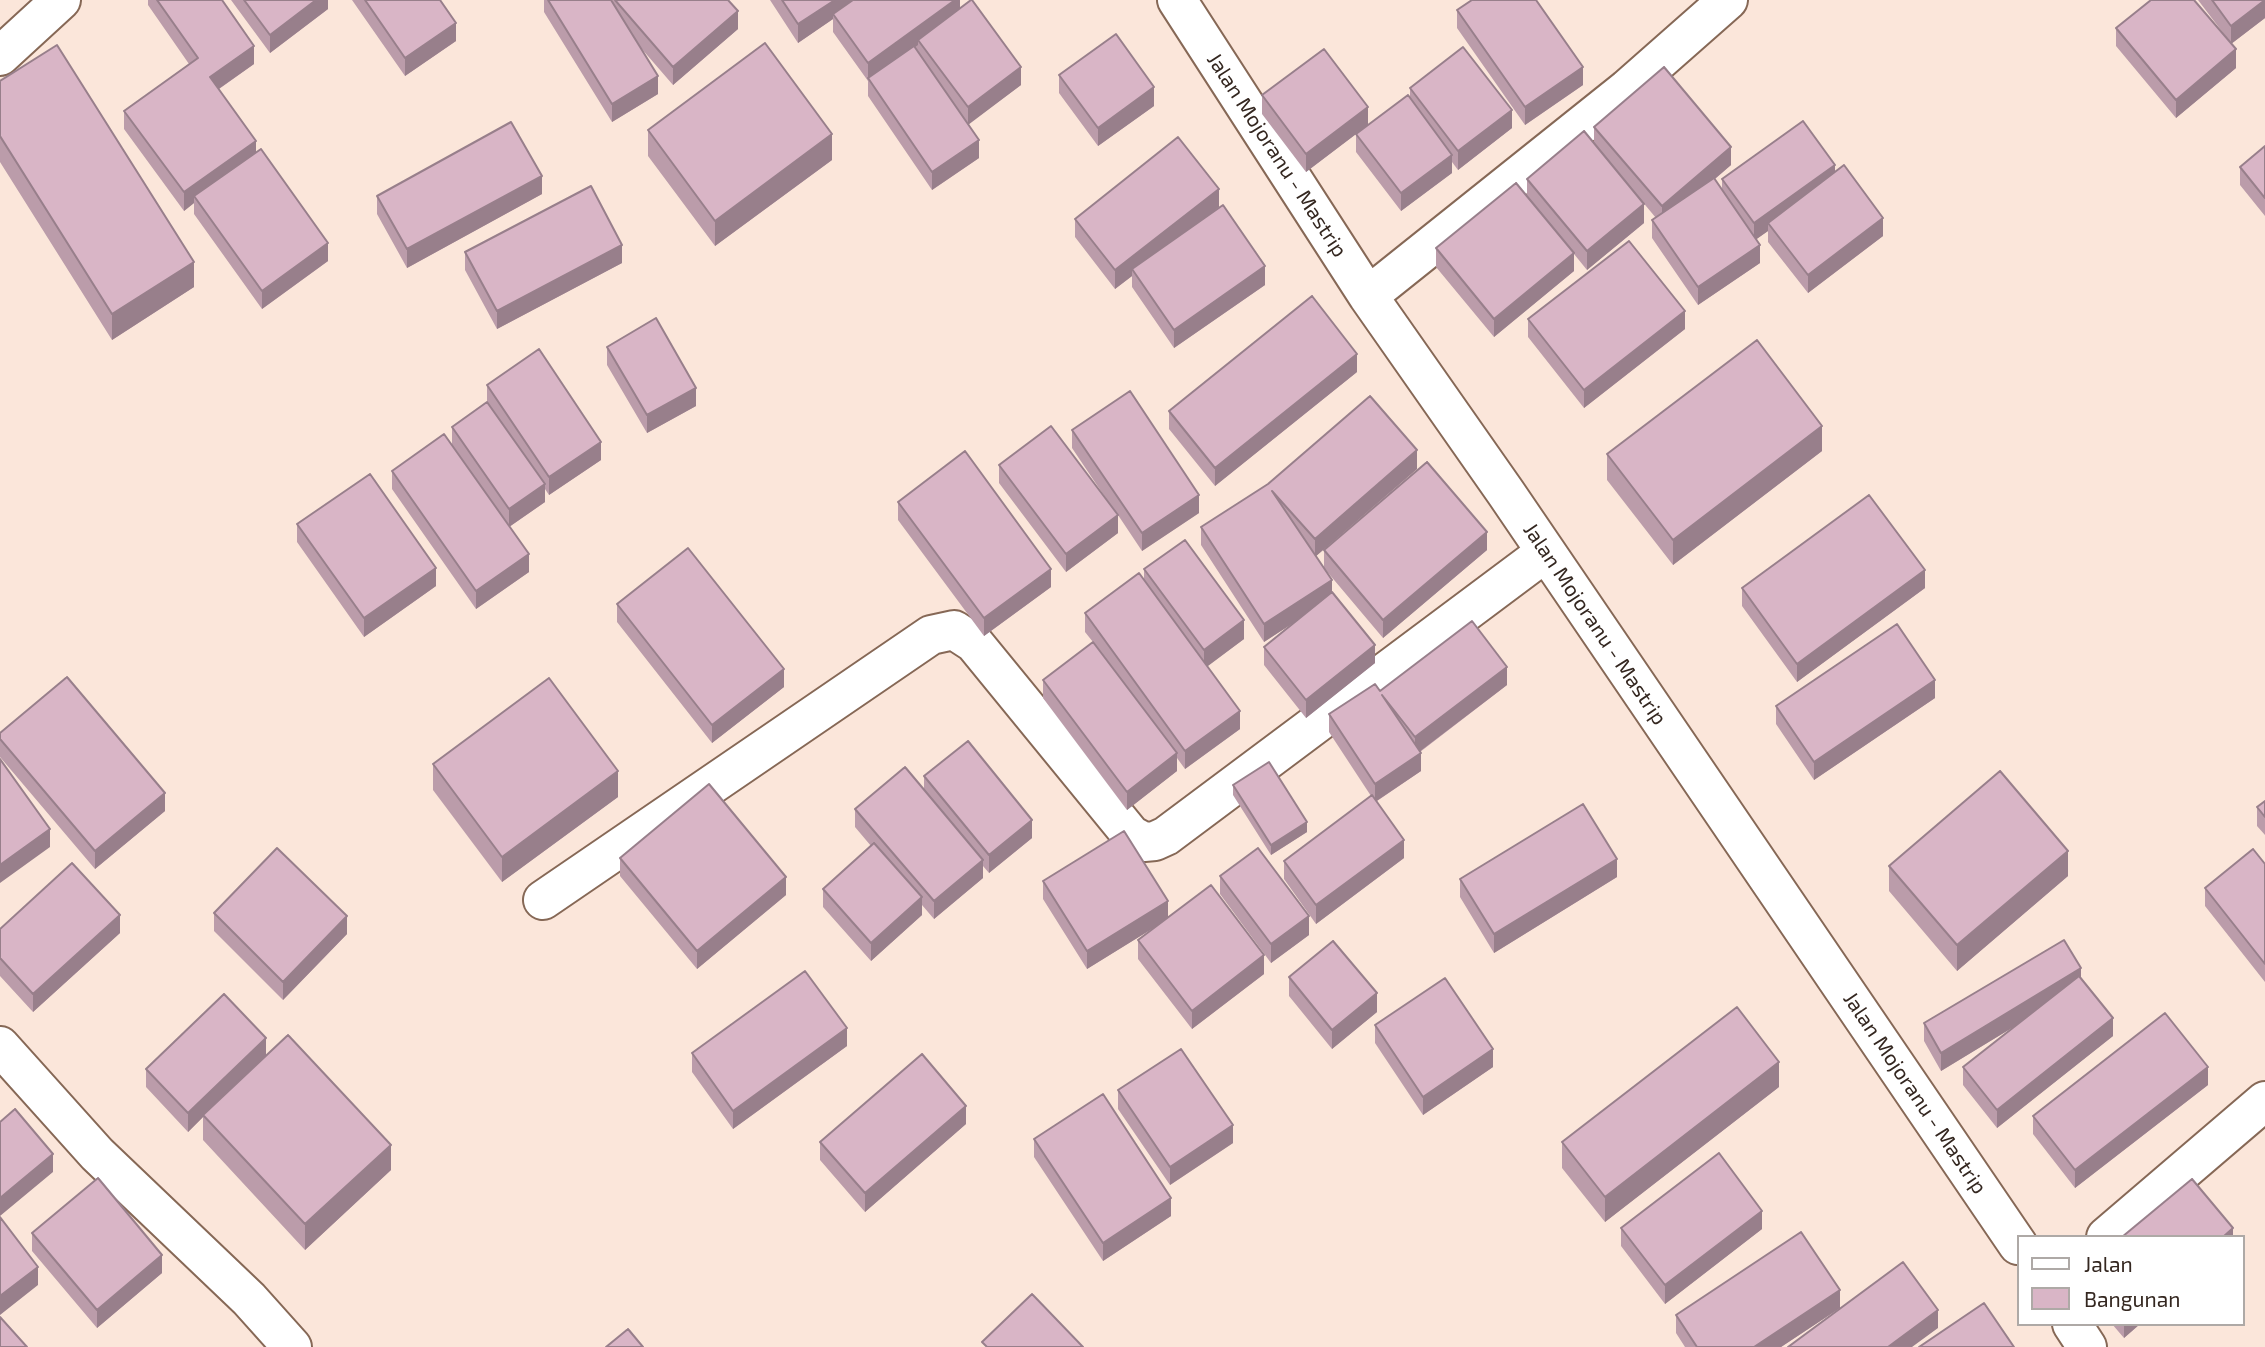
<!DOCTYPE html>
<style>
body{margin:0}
#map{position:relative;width:2265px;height:1347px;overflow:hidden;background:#fbe6da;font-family:"Exo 2",sans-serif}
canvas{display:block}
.legend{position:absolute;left:2017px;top:1235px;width:228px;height:91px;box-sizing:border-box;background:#fff;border:2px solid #aea9a6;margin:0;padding:9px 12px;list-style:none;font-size:21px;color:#342720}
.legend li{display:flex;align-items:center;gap:14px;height:35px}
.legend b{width:35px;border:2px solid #aea9a6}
</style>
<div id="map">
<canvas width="2265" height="1347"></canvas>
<ul class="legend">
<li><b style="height:9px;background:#fff"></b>Jalan</li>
<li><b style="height:19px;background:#d9b5c6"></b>Bangunan</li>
</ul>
</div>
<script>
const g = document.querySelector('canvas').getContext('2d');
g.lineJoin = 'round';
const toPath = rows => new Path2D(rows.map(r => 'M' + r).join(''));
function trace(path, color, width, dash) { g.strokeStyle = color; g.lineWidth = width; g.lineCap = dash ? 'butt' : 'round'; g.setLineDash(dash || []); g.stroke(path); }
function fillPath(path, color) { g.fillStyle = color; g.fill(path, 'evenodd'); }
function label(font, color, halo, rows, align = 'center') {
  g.font = font + ' "Exo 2",sans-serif'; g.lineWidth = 5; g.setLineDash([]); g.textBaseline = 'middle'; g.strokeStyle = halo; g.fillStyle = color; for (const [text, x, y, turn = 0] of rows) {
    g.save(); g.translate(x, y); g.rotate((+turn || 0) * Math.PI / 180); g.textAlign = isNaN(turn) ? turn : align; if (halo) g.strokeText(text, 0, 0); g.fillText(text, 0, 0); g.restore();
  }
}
const minor = toPath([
 [1177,0,1368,296,1506,493,2018,1245],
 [1368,296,1627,89,1728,0],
 [543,900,931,635,954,630,974,643,1131,835,1144,842,1155,841,1166,836,1546,552],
 [0,1046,97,1154,249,1299,292,1347],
 [2106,1237,2265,1101],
 [2072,1324,2087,1347]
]);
const major = toPath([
 [0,56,61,0]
]);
const wall = toPath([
 [148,0,222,0,254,64,219,89,256,152,328,261,262,309,194,214,194,203,184,211,124,129,124,111,189,64,148,5],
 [231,0,328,0,328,9,270,53],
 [352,0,440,0,456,41,405,76],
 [544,0,728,0,738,29,673,85,641,48,658,94,612,122,544,12],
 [770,0,960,0,960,8,1021,85,968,124,979,158,932,190,868,96,868,81,833,32,833,19,798,43],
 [2198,0,2265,0,2265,18,2231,44,2236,68,2176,118,2116,46,2116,28,2230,42],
 [1457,10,1583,85,1525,125,1457,28],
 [1059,75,1154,106,1098,146,1059,93],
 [0,81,194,287,112,340,0,162],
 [1410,88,1512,128,1458,170,1452,162,1452,173,1401,211,1356,152,1356,134,1306,172,1262,114,1262,95,1368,125,1410,98],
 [1594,127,1731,165,1715,179,1722,190,1722,179,1835,172,1883,236,1808,293,1768,242,1768,231,1756,239,1760,263,1698,305,1652,238,1652,220,1656,218,1626,182,1644,223,1587,270,1574,254,1574,271,1494,337,1436,267,1436,248,1527,196,1527,179,1594,144],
 [648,130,832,160,715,246,648,156],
 [2265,146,2265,216,2240,185,2240,167],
 [542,194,407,268,377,214,377,196],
 [1219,207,1203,219,1265,285,1174,348,1132,287,1132,276,1115,289,1075,237,1075,219],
 [465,252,622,263,497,329,465,270],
 [1528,319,1685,329,1584,408,1528,337],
 [607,347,696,406,647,433,607,365],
 [1357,372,1215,486,1169,429,1169,411],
 [487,385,601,460,549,495,545,489,545,502,509,527,529,572,476,609,392,489,392,471,452,445,452,427,487,402],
 [1072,430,1199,513,1142,551,1118,515,1118,533,1066,572,999,483,999,465,1111,506,1072,448],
 [1822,451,1673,565,1607,480,1607,454],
 [1417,469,1316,556,1332,592,1375,663,1306,718,1264,665,1264,647,1294,622,1264,642,1201,545,1201,527,1268,484],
 [898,502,1051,587,984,636,898,520],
 [297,524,436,586,364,637,297,542],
 [1324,550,1487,550,1383,638,1324,568],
 [1144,569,1244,639,1207,666,1240,729,1185,769,1177,758,1177,771,1127,810,1043,698,1043,680,1093,642,1085,632,1085,613,1144,580],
 [1742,588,1925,588,1797,682,1742,606],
 [617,604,784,687,712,743,617,622],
 [1507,685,1420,752,1421,771,1377,801,1404,858,1316,924,1284,879,1284,861,1371,796,1329,732,1329,714,1380,691],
 [1935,698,1814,780,1776,724,1776,706],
 [0,733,165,811,95,869,0,757],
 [433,764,618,797,502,882,433,790],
 [924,776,1032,838,989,873,983,866,983,878,934,919,922,905,922,915,871,961,823,907,823,889,871,846,855,827,855,809,924,790],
 [1233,785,1307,832,1271,855,1233,795],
 [2265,801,2265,835,2257,826,2257,807],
 [620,858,786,895,697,969,620,876],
 [2265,864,2265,982,2205,906,2205,888],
 [1889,866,2068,876,1957,971,1889,891],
 [1220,876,1309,935,1271,963,1220,894],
 [1617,877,1494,953,1460,897,1460,879],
 [1043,881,1168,918,1264,974,1192,1029,1138,959,1138,940,1163,922,1087,969,1043,899],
 [214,913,347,934,283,1000,214,931],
 [0,929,120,933,33,1012,0,976],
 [1289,977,1377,1012,1332,1049,1289,996],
 [2081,978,2113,1036,1997,1128,1963,1085,1963,1067,2015,1026,1941,1071,1924,1041,1924,1023],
 [1375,1025,1493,1067,1423,1115,1375,1043],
 [847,1046,733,1129,692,1072,692,1053],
 [266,1056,391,1170,305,1250,203,1140,203,1117,188,1132,146,1087,146,1069],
 [2208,1085,2075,1188,2033,1134,2033,1116],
 [1779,1087,1605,1222,1562,1168,1562,1142],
 [1118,1090,1233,1143,1170,1185,1118,1109],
 [966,1124,865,1212,820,1160,820,1142],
 [1034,1139,1171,1216,1103,1261,1034,1157],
 [1621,1228,1762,1229,1665,1304,1621,1246],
 [32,1233,162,1273,97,1328,32,1251],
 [1840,1308,1781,1347,1685,1347,1676,1333,1676,1315],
 [2112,1324,2140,1324,2124,1338]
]);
const shadedWall = toPath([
 [316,0,328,0,328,9,270,53,270,35],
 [835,0,857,0,833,14,833,19,798,43,798,24],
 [955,0,960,0,960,15,918,40,918,45,869,80,868,78,868,81,868,63],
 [2265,0,2265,18,2231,44,2231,26],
 [738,11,738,29,673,85,673,67],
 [456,23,456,41,405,76,405,58],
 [254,46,254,64,210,95,210,77],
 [2236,49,2236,68,2176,118,2176,100],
 [1021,67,1021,85,968,125,968,107],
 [1583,67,1583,85,1525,125,1525,107],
 [658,76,658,94,612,122,612,104],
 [1154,87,1154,106,1098,146,1098,128],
 [1368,107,1368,125,1306,172,1306,154],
 [1512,110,1512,128,1458,170,1458,151],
 [832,134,832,160,715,246,715,221],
 [979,140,979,158,932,190,932,172],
 [256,141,256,159,194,196,194,203,184,211,184,192],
 [1731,147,1731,165,1662,224,1662,206],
 [1452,155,1452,173,1401,211,1401,193],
 [1835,165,1835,183,1768,223,1768,231,1754,241,1754,223],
 [542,176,542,194,407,268,407,249],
 [1219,189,1219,207,1135,273,1132,269,1132,276,1115,289,1115,270],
 [1644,204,1644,223,1587,270,1587,251],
 [1883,218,1883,236,1808,293,1808,275],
 [328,243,328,261,262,309,262,291],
 [622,245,622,263,497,329,497,311],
 [1760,245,1760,263,1698,305,1698,287],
 [1574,253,1574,271,1494,337,1494,319],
 [194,262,194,287,112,340,112,314],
 [1265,266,1265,285,1174,348,1174,330],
 [1685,311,1685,329,1584,408,1584,390],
 [1357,354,1357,372,1215,486,1215,468],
 [696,388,696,406,647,433,647,415],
 [1822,426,1822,451,1673,565,1673,540],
 [601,442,601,460,549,495,549,477],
 [1417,450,1417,469,1315,557,1315,539],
 [545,484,545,502,509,527,509,509],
 [1199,495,1199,513,1142,551,1142,533],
 [1118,515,1118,533,1066,572,1066,554],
 [1487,532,1487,550,1383,638,1383,620],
 [529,554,529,572,476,609,476,591],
 [436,568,436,586,364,637,364,618],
 [1051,569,1051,587,984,636,984,618],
 [1925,570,1925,588,1797,682,1797,664],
 [1332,580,1332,598,1264,642,1264,624],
 [1244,620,1244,639,1204,669,1204,650],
 [1375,645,1375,663,1306,718,1306,700],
 [1507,667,1507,685,1415,755,1415,737],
 [784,669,784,687,712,743,712,725],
 [1935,680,1935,698,1814,780,1814,762],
 [1240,711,1240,729,1185,769,1185,751],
 [1177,753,1177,771,1127,810,1127,792],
 [1421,753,1421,771,1375,802,1375,784],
 [618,771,618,797,502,882,502,857],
 [165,793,165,811,95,869,95,851],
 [1032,820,1032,838,989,873,989,855],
 [1307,822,1307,832,1271,855,1271,845],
 [50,829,50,847,0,883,0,865],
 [1404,840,1404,858,1316,924,1316,905],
 [2068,851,2068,876,1957,971,1957,945],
 [1617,859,1617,877,1494,953,1494,934],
 [983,860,983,878,934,919,934,901],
 [786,877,786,895,697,969,697,951],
 [922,897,922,915,871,961,871,943],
 [1168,901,1168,919,1087,969,1087,951],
 [120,915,120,933,33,1012,33,994],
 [347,916,347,934,283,1000,283,982],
 [1309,916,1309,935,1271,963,1271,944],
 [1264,955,1264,974,1192,1029,1192,1011],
 [2081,968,2081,986,1941,1071,1941,1053],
 [1377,993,1377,1012,1332,1049,1332,1030],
 [2113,1018,2113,1036,1997,1128,1997,1110],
 [847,1028,847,1046,733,1129,733,1111],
 [266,1038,266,1056,203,1115,203,1117,188,1132,188,1113],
 [1493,1049,1493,1067,1423,1115,1423,1097],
 [1779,1062,1779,1087,1605,1222,1605,1197],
 [2208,1067,2208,1085,2075,1188,2075,1170],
 [966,1106,966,1124,865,1212,865,1193],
 [1233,1125,1233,1143,1170,1185,1170,1167],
 [391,1145,391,1170,305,1250,305,1224],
 [53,1154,53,1172,0,1216,0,1198],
 [1171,1198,1171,1216,1103,1261,1103,1243],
 [1762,1211,1762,1229,1665,1304,1665,1285],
 [2233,1228,2233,1237,2223,1237],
 [162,1255,162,1273,97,1328,97,1310],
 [38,1267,38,1285,0,1315,0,1296],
 [1840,1290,1840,1308,1781,1347,1754,1347],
 [1938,1310,1938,1328,1912,1347,1888,1347],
 [2124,1324,2140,1324,2124,1338]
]);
const building = toPath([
 [157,0,222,0,254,46,210,77,256,141,184,192,124,111,198,58,157,0],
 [244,0,316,0,270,35,244,0],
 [365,0,440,0,456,23,405,58,365,0],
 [548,0,611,0,658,76,612,104,548,0],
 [615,0,728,0,738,11,673,67,615,0],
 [782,0,835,0,798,24,782,0],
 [853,0,955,0,868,63,833,14,853,0],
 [971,0,972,0,1021,67,968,107,918,40,971,0],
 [1472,0,1536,0,1583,67,1525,107,1457,10,1472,0],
 [2151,0,2194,0,2236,49,2176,100,2116,28,2151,0],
 [2212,0,2265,0,2231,26,2212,0],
 [1116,34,1154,87,1098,128,1059,75,1116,34],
 [765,43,832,134,715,221,648,130,765,43],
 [57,45,194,262,112,314,0,136,0,81,57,45],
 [914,46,979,140,932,172,868,78,914,46],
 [1463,47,1512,110,1458,151,1410,88,1463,47],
 [1324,49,1368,107,1306,154,1262,95,1324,49],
 [1664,67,1731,147,1662,206,1594,127,1664,67],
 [1408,95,1452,155,1401,193,1356,134,1408,95],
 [1803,121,1835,165,1754,223,1722,179,1803,121],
 [511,122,542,176,407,249,377,196,511,122],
 [1584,131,1644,204,1587,251,1527,179,1584,131],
 [1178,137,1219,189,1115,270,1075,219,1178,137],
 [2265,146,2265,198,2240,167,2265,146],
 [261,149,328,243,262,291,194,196,261,149],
 [1844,165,1883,218,1808,275,1768,223,1844,165],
 [1714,178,1760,245,1698,287,1652,220,1714,178],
 [1516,183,1574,253,1494,319,1436,248,1516,183],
 [591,186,622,245,497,311,465,252,591,186],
 [1223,205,1265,266,1174,330,1132,269,1223,205],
 [1629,241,1685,311,1584,390,1528,319,1629,241],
 [1312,296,1357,354,1215,468,1169,411,1312,296],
 [656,318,696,388,647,415,607,347,656,318],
 [1757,340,1822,426,1673,540,1607,454,1757,340],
 [539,349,601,442,549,477,487,385,539,349],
 [1130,391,1199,495,1142,533,1072,430,1130,391],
 [1370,396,1417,450,1315,539,1272,491,1332,580,1264,624,1201,527,1268,484,1370,396],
 [487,402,545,484,509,509,452,427,487,402],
 [1051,426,1118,515,1066,554,999,465,1051,426],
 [444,434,529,554,476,591,392,471,444,434],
 [965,451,1051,569,984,618,898,502,965,451],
 [1427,462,1487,532,1383,620,1324,550,1427,462],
 [370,474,436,568,364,618,297,524,370,474],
 [1869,495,1925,570,1797,664,1742,588,1869,495],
 [1185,540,1244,620,1204,650,1144,569,1185,540],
 [688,548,784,669,712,725,617,604,688,548],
 [1139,573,1240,711,1185,751,1085,613,1139,573],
 [1332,592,1375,645,1306,700,1264,647,1332,592],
 [1472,621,1507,667,1415,737,1382,695,1421,753,1375,784,1329,714,1375,684,1380,691,1472,621],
 [1897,624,1935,680,1814,762,1776,706,1897,624],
 [1093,642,1177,753,1127,792,1043,680,1093,642],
 [67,677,165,793,95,851,0,739,0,733,67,677],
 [549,678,618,771,502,857,433,764,549,678],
 [968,741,1032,820,989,855,924,776,968,741],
 [0,759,50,829,0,865,0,759],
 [1269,762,1307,822,1271,845,1233,785,1269,762],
 [905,767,983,860,934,901,855,809,905,767],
 [2000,771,2068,851,1957,945,1889,866,2000,771],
 [709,784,786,877,697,951,620,858,709,784],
 [1372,795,1404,840,1316,905,1284,861,1372,795],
 [2265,801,2265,817,2257,807,2265,801],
 [1583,804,1617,859,1494,934,1460,879,1583,804],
 [1124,831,1168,901,1087,951,1043,881,1124,831],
 [874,843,922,897,871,943,823,889,874,843],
 [277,848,347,916,283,982,214,913,277,848],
 [1258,848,1309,916,1271,944,1220,876,1258,848],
 [2253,849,2265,864,2265,964,2205,888,2253,849],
 [72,863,120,915,33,994,0,958,0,929,72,863],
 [1211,885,1264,955,1192,1011,1138,940,1211,885],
 [2064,940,2081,968,1941,1053,1924,1023,2064,940],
 [1333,941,1377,993,1332,1030,1289,977,1333,941],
 [805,971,847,1028,733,1111,692,1053,805,971],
 [2079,976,2113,1018,1997,1110,1963,1067,2079,976],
 [1445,978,1493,1049,1423,1097,1375,1025,1445,978],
 [224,994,266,1038,188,1113,146,1069,224,994],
 [1737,1007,1779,1062,1605,1197,1562,1142,1737,1007],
 [2165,1013,2208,1067,2075,1170,2033,1116,2165,1013],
 [288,1035,391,1145,305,1224,203,1115,288,1035],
 [1181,1049,1233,1125,1170,1167,1118,1090,1181,1049],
 [922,1054,966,1106,865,1193,820,1142,922,1054],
 [1103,1094,1171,1198,1103,1243,1034,1139,1103,1094],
 [15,1109,53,1154,0,1198,0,1122,15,1109],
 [1719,1153,1762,1211,1665,1285,1621,1228,1719,1153],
 [98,1178,162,1255,97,1310,32,1233,98,1178],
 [2192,1179,2233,1228,2223,1237,2122,1237,2192,1179],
 [0,1217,38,1267,0,1296,0,1217],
 [1801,1232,1840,1290,1754,1347,1697,1347,1676,1315,1801,1232],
 [1903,1262,1938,1310,1888,1347,1788,1347,1903,1262],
 [1032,1294,1083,1347,987,1347,982,1342,1032,1294],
 [1984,1303,2014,1347,1919,1347,1984,1303],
 [0,1317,27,1347,0,1347,0,1317],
 [628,1329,643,1347,606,1347,628,1329]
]);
const streetNames = [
 ["Jalan Mojoranu - Mastrip",1277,155,57],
 ["Jalan Mojoranu - Mastrip",1595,624,56],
 ["Jalan Mojoranu - Mastrip",1915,1093,56]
];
trace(minor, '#866856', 42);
trace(major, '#866856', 42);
trace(minor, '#fff', 38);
trace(major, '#fff', 38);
fillPath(wall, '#bb9caa');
fillPath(shadedWall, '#987f8b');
fillPath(building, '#d9b5c6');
trace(building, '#987f8b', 2);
label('21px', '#342720', '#fff', streetNames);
</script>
